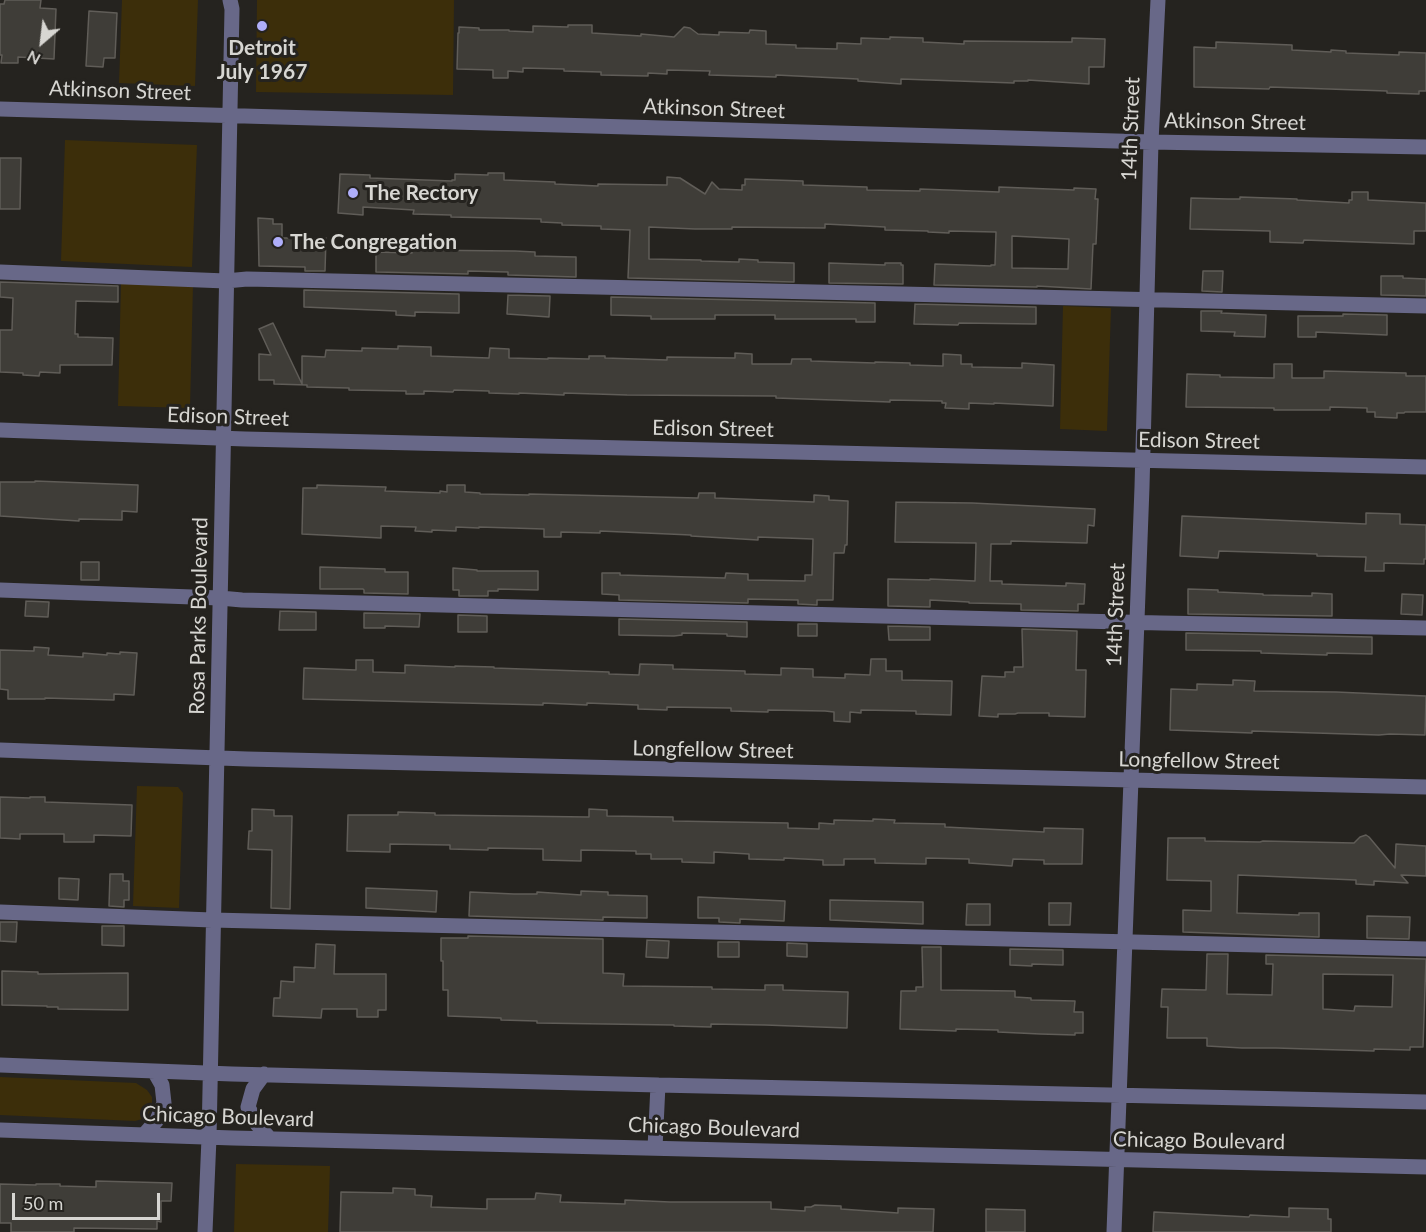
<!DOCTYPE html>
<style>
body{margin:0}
#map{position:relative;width:1426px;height:1232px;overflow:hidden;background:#25231f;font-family:Lato,sans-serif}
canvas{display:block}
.north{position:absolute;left:12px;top:12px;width:60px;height:60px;-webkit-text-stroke:4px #25231f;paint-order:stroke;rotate:208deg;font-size:16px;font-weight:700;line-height:24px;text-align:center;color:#d7d6d2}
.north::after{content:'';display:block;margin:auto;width:21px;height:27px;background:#d7d6d2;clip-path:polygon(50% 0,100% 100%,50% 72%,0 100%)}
.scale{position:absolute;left:12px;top:1193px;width:148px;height:27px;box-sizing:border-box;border:3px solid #d7d6d2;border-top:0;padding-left:8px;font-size:18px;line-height:21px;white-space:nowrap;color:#d7d6d2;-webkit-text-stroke:4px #25231f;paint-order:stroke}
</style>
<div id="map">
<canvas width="1426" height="1232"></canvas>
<div class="north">N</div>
<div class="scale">50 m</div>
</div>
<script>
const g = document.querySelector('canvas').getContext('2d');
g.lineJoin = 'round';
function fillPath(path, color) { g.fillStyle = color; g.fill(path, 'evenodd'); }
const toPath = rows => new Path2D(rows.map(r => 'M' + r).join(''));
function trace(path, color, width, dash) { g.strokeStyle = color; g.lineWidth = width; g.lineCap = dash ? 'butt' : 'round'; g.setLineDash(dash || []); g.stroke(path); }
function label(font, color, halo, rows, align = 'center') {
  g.font = font + ' Lato,sans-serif'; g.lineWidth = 6; g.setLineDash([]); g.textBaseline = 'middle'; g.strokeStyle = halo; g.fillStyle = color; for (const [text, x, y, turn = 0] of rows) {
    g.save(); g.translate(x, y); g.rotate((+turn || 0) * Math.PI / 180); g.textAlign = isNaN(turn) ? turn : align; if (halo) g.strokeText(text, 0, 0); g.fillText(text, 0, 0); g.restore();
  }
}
const green = toPath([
 [122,0,198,0,195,86,119,83],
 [257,0,454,0,453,95,256,92],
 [65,140,197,145,192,267,61,261],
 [121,283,193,285,190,408,118,406],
 [1063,306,1111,308,1107,431,1060,429],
 [137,786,178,787,183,793,179,908,133,906],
 [0,1077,136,1083,147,1090,152,1097,152,1107,146,1118,135,1121,0,1115],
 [236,1164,330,1166,328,1232,234,1232]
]);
const building = toPath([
 [5,0,41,0,40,8,56,9,54,59,18,57,18,63,1,63,2,55,0,55,0,4,4,4,5,0],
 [89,11,117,13,115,58,104,58,103,67,86,66,89,11],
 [568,25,592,25,592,33,641,36,641,34,674,37,684,27,690,28,698,34,719,35,719,32,749,33,750,30,766,31,766,44,796,45,796,48,837,49,837,43,861,44,861,38,890,39,890,37,923,38,923,42,964,44,964,41,1072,42,1072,38,1105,39,1104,67,1089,67,1089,84,1028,80,1028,81,1014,81,1014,83,901,79,901,84,858,81,858,79,776,75,776,77,709,75,710,71,667,70,667,74,648,73,648,76,601,75,601,72,564,71,564,69,523,68,523,72,508,71,508,78,493,78,493,70,457,69,458,33,459,33,459,27,479,28,479,30,509,30,509,31,533,32,533,26,568,27,568,25],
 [1216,42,1292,45,1292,50,1331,52,1331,50,1346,51,1346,53,1399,55,1399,52,1426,53,1426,91,1419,91,1419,94,1387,93,1387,91,1270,87,1269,89,1194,87,1194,47,1216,48,1216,42],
 [0,158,21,158,20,209,0,209,0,158],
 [488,173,504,173,504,180,555,182,555,184,598,186,598,184,667,185,667,177,680,178,705,194,712,182,719,189,742,190,742,185,745,185,745,179,803,181,803,185,867,187,867,190,920,191,920,189,999,192,999,187,1074,190,1074,188,1096,189,1095,199,1098,199,1096,244,1093,244,1091,289,1037,286,1037,287,934,285,935,264,991,266,991,265,995,265,996,232,949,231,949,233,928,232,928,231,885,230,885,227,825,224,825,228,732,227,732,229,695,229,649,227,649,259,701,260,701,261,739,262,739,259,758,260,758,262,794,263,794,282,628,278,630,230,601,229,601,226,562,225,562,223,541,222,541,219,451,217,451,215,413,214,414,210,363,207,363,215,338,213,340,174,370,175,370,178,452,181,452,180,455,180,455,174,488,175,488,173],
 [1012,236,1069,239,1068,269,1012,268,1012,236],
 [1352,192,1368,192,1368,200,1426,203,1426,231,1414,231,1414,244,1304,240,1303,243,1270,242,1270,231,1190,229,1191,198,1228,199,1240,199,1240,197,1297,199,1297,200,1349,203,1349,200,1352,200,1352,192],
 [258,218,273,219,273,224,282,224,282,238,326,238,325,271,305,271,305,267,259,266,258,218],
 [412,250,515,251,535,252,535,256,576,257,576,277,508,275,508,272,468,271,468,274,376,272,376,252,412,253,412,250],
 [829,263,885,265,885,263,901,263,901,265,903,265,903,284,829,283,829,263],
 [1203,271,1223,271,1222,292,1202,291,1203,271],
 [1381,276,1403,276,1403,278,1426,279,1426,296,1381,295,1381,276],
 [0,282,118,286,118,302,76,301,75,334,78,334,78,337,113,338,112,365,60,365,60,373,40,372,39,376,23,375,23,373,0,372,0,330,12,330,13,298,0,297,0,282],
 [304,290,459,294,459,313,415,312,415,316,396,315,396,311,304,307,304,290],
 [508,295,550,296,549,317,507,314,508,295],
 [611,297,875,303,875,322,856,322,856,319,775,319,775,315,715,315,715,319,651,319,651,316,611,315,611,297],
 [915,304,1036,307,1036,324,959,323,958,325,914,324,915,304],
 [1201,311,1222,311,1221,313,1266,315,1265,337,1234,336,1235,332,1201,331,1201,311],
 [1343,314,1387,315,1387,335,1316,332,1316,337,1298,337,1298,316,1343,316,1343,314],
 [273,323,302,384,302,356,325,357,326,350,362,351,362,348,398,349,398,346,431,347,431,356,489,358,490,348,509,349,509,358,548,359,548,358,589,359,589,356,605,356,605,358,667,360,667,357,735,358,735,353,752,354,752,364,791,364,792,359,811,359,811,361,875,363,875,362,910,363,910,365,943,366,943,354,961,355,961,364,972,364,972,367,1022,368,1022,363,1054,365,1053,406,994,403,994,404,969,403,969,409,945,408,946,403,942,403,942,401,890,400,890,402,776,398,776,396,627,395,564,393,564,395,519,393,519,394,489,393,489,391,454,390,453,392,424,391,424,394,406,394,406,391,349,390,349,388,307,387,307,385,274,384,274,380,259,380,259,354,271,355,259,329,273,323],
 [1274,364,1292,364,1292,378,1324,378,1324,371,1406,373,1406,376,1426,376,1426,412,1405,412,1404,413,1397,413,1397,418,1375,417,1375,412,1367,412,1367,408,1330,407,1330,410,1274,410,1274,408,1186,407,1187,374,1220,375,1220,377,1274,378,1274,364],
 [35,481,138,485,137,512,122,511,122,520,79,519,79,521,0,516,0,482,35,482,35,481],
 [317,485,386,487,385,491,440,493,440,491,447,492,447,485,465,485,465,492,480,493,480,494,529,495,529,494,698,498,699,493,715,493,715,498,814,502,814,495,829,496,829,500,848,501,847,545,845,545,844,553,834,553,833,600,817,600,817,605,798,604,798,600,748,599,748,603,619,600,619,595,602,594,602,573,620,573,620,575,725,578,726,573,748,574,748,580,805,581,805,575,812,575,813,539,758,537,758,540,691,536,691,535,600,531,600,533,561,532,561,537,544,537,544,529,479,527,479,528,456,527,456,531,432,530,432,532,415,531,416,527,381,526,381,538,302,534,303,488,317,488,317,485],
 [896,502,972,503,1095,509,1094,526,1088,525,1087,543,1011,541,1011,544,991,544,990,581,1002,581,1002,584,1066,586,1066,583,1085,584,1084,604,1078,604,1078,611,1021,610,1021,604,969,603,969,602,930,600,930,607,888,606,888,579,930,580,930,579,975,581,976,543,895,542,896,502],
 [1366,513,1400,514,1400,524,1426,525,1426,559,1424,559,1424,564,1384,563,1384,571,1365,571,1366,557,1317,556,1317,554,1219,551,1218,558,1180,556,1182,516,1366,524,1366,513],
 [81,562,99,562,99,580,81,580,81,562],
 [320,567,385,569,385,572,408,572,408,594,364,593,364,590,363,589,320,589,320,567],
 [453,568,477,570,477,571,538,571,538,590,498,589,498,591,488,591,488,596,459,596,459,590,453,590,453,568],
 [1188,589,1218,590,1218,592,1263,594,1263,595,1312,596,1312,593,1332,594,1332,616,1188,614,1188,589],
 [1402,594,1423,595,1422,615,1401,614,1402,594],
 [26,601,49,602,48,617,25,616,26,601],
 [280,611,316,612,316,630,279,630,280,611],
 [364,613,420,614,419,627,385,626,385,628,364,628,364,613],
 [458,615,487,616,487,632,458,632,458,615],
 [619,619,747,622,747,637,727,636,727,634,682,633,682,635,674,636,619,635,619,619],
 [798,624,817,624,817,636,798,636,798,624],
 [888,626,930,627,930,640,889,640,888,626],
 [1022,629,1077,631,1076,670,1086,670,1085,717,1049,716,1049,713,1018,713,1015,714,998,714,998,717,979,716,982,676,1005,677,1005,672,1014,672,1014,667,1023,667,1022,629],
 [1186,633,1372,637,1372,654,1327,653,1327,655,1261,653,1261,651,1186,650,1186,633],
 [34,647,49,648,48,655,83,657,83,653,107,655,107,653,120,654,120,652,137,653,134,695,114,694,114,700,45,698,45,699,8,699,8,690,0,689,0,650,34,651,34,647],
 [871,659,886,659,886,671,902,671,902,680,952,681,951,715,916,714,916,711,861,710,861,713,850,712,850,722,834,721,834,712,825,711,768,710,768,712,731,711,731,708,667,707,667,710,638,709,638,705,587,703,587,705,543,703,543,705,303,699,304,668,356,670,356,660,373,660,373,672,405,673,405,665,455,667,455,666,494,667,494,668,609,672,609,674,639,675,640,664,673,665,673,669,745,671,745,674,781,675,781,668,813,669,813,677,845,678,845,674,870,675,871,659],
 [1233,680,1255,681,1254,691,1336,692,1426,696,1425,735,1390,734,1379,735,1252,731,1252,733,1170,730,1171,689,1197,690,1197,684,1233,685,1233,680],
 [0,797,30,798,30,797,45,797,45,802,132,805,131,836,94,835,94,842,64,842,64,834,20,834,20,839,0,838,0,797],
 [252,809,274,810,274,816,292,816,290,909,271,908,272,850,248,849,249,831,252,831,252,809],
 [589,809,607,810,607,816,673,817,673,821,788,823,788,828,819,829,819,823,834,824,834,820,873,821,873,819,895,820,894,823,945,824,945,827,1044,832,1044,828,1083,829,1082,864,1044,864,1044,860,1013,859,1012,866,969,863,969,859,926,858,926,864,875,863,875,859,844,859,844,865,823,865,823,860,784,858,784,860,749,859,749,854,714,852,714,863,682,862,682,859,651,859,651,854,636,854,636,851,581,850,581,861,543,860,543,849,488,848,488,850,450,849,450,845,390,844,390,852,347,851,348,815,398,815,398,812,435,813,435,815,589,817,589,809],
 [1366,835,1369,837,1395,868,1396,844,1426,846,1426,876,1401,875,1408,883,1374,881,1374,885,1356,884,1356,880,1238,875,1237,913,1299,915,1299,913,1319,913,1319,937,1183,932,1183,910,1211,911,1211,881,1167,880,1168,838,1205,838,1205,841,1260,842,1263,841,1354,843,1360,837,1366,835],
 [110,874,123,874,123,881,129,881,129,900,124,900,124,907,109,906,110,874],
 [59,878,79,879,78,900,59,899,59,878],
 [366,888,437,891,436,912,366,908,366,888],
 [581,891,608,892,608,895,647,896,647,918,603,917,603,920,469,916,470,892,514,894,537,894,537,892,581,895,581,891],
 [698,897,785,901,784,921,740,919,740,923,719,922,719,918,698,918,698,897],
 [830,900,923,902,923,924,830,920,830,900],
 [1049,903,1071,903,1070,925,1049,925,1049,903],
 [967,904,990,904,990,925,966,925,967,904],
 [1367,916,1410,917,1409,939,1367,938,1367,916],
 [0,922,17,922,16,942,0,941,0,922],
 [102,926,124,926,124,946,102,945,102,926],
 [468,936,603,939,603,973,624,974,623,986,712,987,712,989,765,990,765,985,783,985,783,990,848,992,847,1028,765,1025,711,1024,711,1027,674,1026,674,1025,537,1023,537,1021,501,1020,501,1018,448,1016,448,990,443,990,443,961,441,961,441,938,468,938,468,936],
 [647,940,669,941,668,958,646,957,647,940],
 [718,942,739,942,739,957,718,957,718,942],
 [787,943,807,944,807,957,787,956,787,943],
 [316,944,335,945,334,974,386,974,386,1010,378,1010,378,1017,357,1017,357,1009,322,1009,321,1018,273,1016,274,998,280,998,281,981,294,982,294,967,315,968,316,944],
 [922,947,941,947,941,990,1015,991,1015,997,1031,998,1031,1000,1075,1001,1074,1012,1083,1012,1083,1033,1075,1033,1075,1035,1040,1034,998,1032,998,1030,956,1029,956,1031,900,1029,901,991,916,991,916,987,923,987,922,947],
 [1010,949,1063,950,1063,965,1032,964,1032,966,1010,965,1010,949],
 [1207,954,1228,954,1227,994,1272,995,1273,964,1266,964,1266,955,1426,959,1423,1047,1410,1047,1410,1050,1374,1049,1374,1051,1276,1048,1242,1048,1207,1046,1207,1038,1167,1038,1168,1007,1161,1007,1162,989,1206,990,1207,954],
 [1323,974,1393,975,1392,1007,1355,1006,1354,1011,1323,1009,1323,974],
 [2,971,38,972,38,974,128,973,128,1010,58,1009,58,1007,47,1007,47,1006,2,1005,2,971],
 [96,1181,172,1183,171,1201,161,1201,161,1222,157,1221,157,1229,74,1228,74,1232,11,1232,11,1223,0,1223,0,1184,36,1185,36,1184,60,1184,60,1186,96,1187,96,1181],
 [393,1188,415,1189,415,1195,432,1196,431,1207,487,1209,487,1199,535,1199,536,1193,561,1195,560,1202,625,1204,625,1200,670,1202,771,1202,771,1209,805,1211,805,1207,811,1207,815,1205,841,1206,841,1209,898,1213,898,1208,934,1209,933,1232,340,1232,341,1192,393,1193,393,1188],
 [1289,1208,1328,1209,1328,1219,1331,1219,1331,1232,1153,1232,1154,1212,1249,1217,1250,1215,1289,1217,1289,1208],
 [986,1209,1025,1210,1025,1232,986,1232,986,1209]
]);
const minor = toPath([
 [0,109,1151,142,1426,147],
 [0,272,226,281,247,279,1426,306],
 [0,430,245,439,1426,467],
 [0,590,220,598,242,600,1161,623,1426,628],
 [0,750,247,759,1426,787],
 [0,912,212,920,1426,949],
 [0,1065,232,1074,658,1085,1426,1102],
 [264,1074,253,1089,248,1107,257,1124,270,1139],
 [0,1130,233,1138,1426,1167],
 [144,1135,157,1120,164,1103,162,1085,154,1071],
 [655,1148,658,1085],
 [205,1232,209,1138,223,462,232,9,230,0],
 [1114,1232,1142,487,1151,142,1158,0]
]);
const markers = [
 [262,26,6,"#afaefa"],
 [353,193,6,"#afaefa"],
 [278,242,6,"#afaefa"]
];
const poiNames = [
 ["Detroit",262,48,"center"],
 ["July 1967",262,72,"center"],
 ["The Rectory",365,193],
 ["The Congregation",290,242]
];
const streetNames = [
 ["Atkinson Street",120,91,2],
 ["Atkinson Street",714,109,2],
 ["Atkinson Street",1235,122,1],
 ["14th Street",1131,129,-88],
 ["Edison Street",228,417,2],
 ["Edison Street",713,429,1],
 ["Edison Street",1199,441,1],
 ["14th Street",1116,615,-88],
 ["Rosa Parks Boulevard",199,616,-89],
 ["Longfellow Street",713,750,1],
 ["Longfellow Street",1199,761,1],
 ["Chicago Boulevard",228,1117,2],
 ["Chicago Boulevard",714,1128,2],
 ["Chicago Boulevard",1199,1141,1]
];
fillPath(green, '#3c2e0a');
fillPath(building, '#3f3d38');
trace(building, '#605d58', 1.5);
trace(minor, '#686888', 15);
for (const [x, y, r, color] of markers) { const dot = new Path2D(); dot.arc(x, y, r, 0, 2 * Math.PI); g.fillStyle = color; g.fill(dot); trace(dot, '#25231f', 2); }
label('bold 21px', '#d7d6d2', '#25231f', poiNames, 'left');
label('21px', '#d7d6d2', '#25231f', streetNames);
</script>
